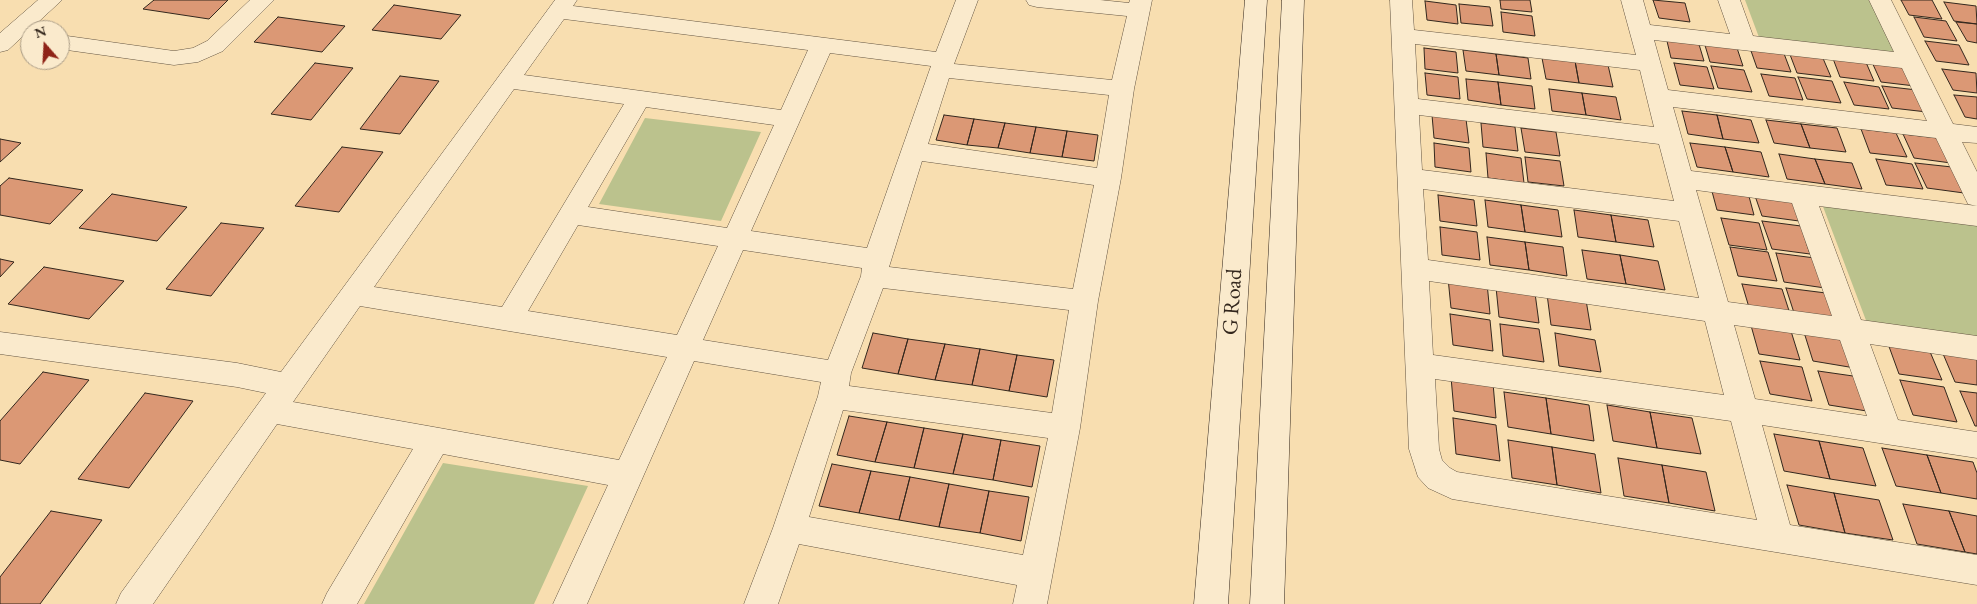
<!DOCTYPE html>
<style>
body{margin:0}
#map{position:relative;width:1977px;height:604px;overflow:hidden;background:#f8deb0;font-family:"EB Garamond",serif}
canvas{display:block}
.north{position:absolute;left:20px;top:20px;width:50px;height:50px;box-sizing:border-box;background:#faeacc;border:1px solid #aa9c86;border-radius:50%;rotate:341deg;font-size:14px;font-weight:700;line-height:20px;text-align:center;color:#33271d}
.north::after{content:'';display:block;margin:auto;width:18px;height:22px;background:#8f2418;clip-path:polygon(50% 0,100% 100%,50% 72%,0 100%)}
</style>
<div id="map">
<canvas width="1977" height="604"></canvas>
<div class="north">N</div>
</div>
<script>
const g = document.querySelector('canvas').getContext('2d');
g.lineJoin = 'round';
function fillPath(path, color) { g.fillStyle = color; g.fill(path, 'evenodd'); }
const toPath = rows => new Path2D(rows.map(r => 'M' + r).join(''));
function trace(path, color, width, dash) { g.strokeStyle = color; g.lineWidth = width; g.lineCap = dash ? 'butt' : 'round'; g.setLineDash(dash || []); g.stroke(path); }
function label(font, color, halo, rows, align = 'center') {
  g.font = font + ' "EB Garamond",serif'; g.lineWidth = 4; g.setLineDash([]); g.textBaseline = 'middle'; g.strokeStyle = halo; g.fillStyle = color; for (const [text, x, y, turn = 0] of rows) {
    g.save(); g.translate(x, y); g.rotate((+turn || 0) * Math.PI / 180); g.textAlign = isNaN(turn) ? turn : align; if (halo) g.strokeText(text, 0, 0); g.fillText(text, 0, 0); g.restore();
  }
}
const green = toPath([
 [1745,0,1870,0,1896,55,1760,40],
 [645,118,761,132,721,221,599,204],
 [1822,204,1977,223,1977,338,1867,323],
 [443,463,588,486,534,604,364,604]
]);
const building = toPath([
 [154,0,228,0,209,19,143,9,154,0],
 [1500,0,1530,0,1532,12,1501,9,1500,0],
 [1653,0,1685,3,1690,22,1659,18,1653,0],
 [1901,0,1932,0,1942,19,1909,15,1901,0],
 [1425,1,1456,5,1458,24,1427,20,1425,1],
 [1944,2,1976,6,1977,24,1954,21,1944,2],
 [1459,4,1490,7,1493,26,1461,23,1459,4],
 [394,5,461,15,441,39,372,30,394,5],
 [1501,12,1532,16,1535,36,1503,32,1501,12],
 [278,17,345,26,322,52,254,42,278,17],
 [1914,17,1946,21,1957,41,1924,37,1914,17],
 [1956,22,1977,24,1977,43,1967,41,1956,22],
 [1666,37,1698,41,1704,61,1671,58,1666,37],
 [1925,41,1959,45,1969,65,1936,61,1925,41],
 [1704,42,1736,45,1743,66,1710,62,1704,42],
 [1424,48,1456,52,1458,73,1425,69,1424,48],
 [1750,48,1783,51,1791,72,1757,68,1750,48],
 [1463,50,1496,54,1499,75,1466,71,1463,50],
 [1789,52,1822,56,1831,77,1797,73,1789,52],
 [1496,54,1528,58,1531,79,1499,75,1496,54],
 [1832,56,1865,60,1874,81,1840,77,1832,56],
 [1542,58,1575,61,1579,83,1546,79,1542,58],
 [1871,60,1905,64,1915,86,1881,82,1871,60],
 [1575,61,1608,65,1613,87,1579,83,1575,61],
 [315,63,353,68,311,120,271,114,315,63],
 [1674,63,1707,67,1714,89,1680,85,1674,63],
 [1711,66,1744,70,1752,92,1718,88,1711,66],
 [1942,69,1976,73,1977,93,1953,90,1942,69],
 [1425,73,1458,77,1460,99,1427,95,1425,73],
 [1761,74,1795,78,1803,100,1769,96,1761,74],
 [400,76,439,81,400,134,360,129,400,76],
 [1798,77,1832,81,1841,103,1807,99,1798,77],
 [1466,79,1498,82,1501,105,1468,100,1466,79],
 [1498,82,1532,86,1535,109,1501,105,1498,82],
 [1844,82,1879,87,1889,109,1854,105,1844,82],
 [1882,86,1917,90,1927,112,1892,108,1882,86],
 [1549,89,1582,93,1586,115,1552,111,1549,89],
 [1582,93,1616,97,1621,120,1586,115,1582,93],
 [1954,95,1977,97,1977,119,1965,117,1954,95],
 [1682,111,1717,115,1723,139,1688,134,1682,111],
 [944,115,974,119,967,145,936,140,944,115],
 [1432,115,1466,119,1469,143,1434,138,1432,115],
 [1717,115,1751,120,1759,143,1723,139,1717,115],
 [974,119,1005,123,998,148,967,145,974,119],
 [1766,120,1801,124,1810,148,1774,143,1766,120],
 [1005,123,1036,127,1030,153,998,148,1005,123],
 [1481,123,1515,127,1518,151,1483,147,1481,123],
 [1801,124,1837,128,1846,152,1810,148,1801,124],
 [1036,127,1067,131,1062,157,1030,153,1036,127],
 [1521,128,1556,132,1560,156,1525,152,1521,128],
 [1861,129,1896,133,1907,157,1870,153,1861,129],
 [1067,131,1098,135,1094,161,1062,157,1067,131],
 [1903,134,1939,138,1951,163,1914,158,1903,134],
 [0,139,21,143,0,162,0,139],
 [1434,143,1469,148,1471,172,1435,167,1434,143],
 [1690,143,1725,147,1733,172,1697,167,1690,143],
 [342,147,383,152,339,212,295,206,342,147],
 [1725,147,1761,152,1769,177,1733,172,1725,147],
 [1486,153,1521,158,1524,183,1488,178,1486,153],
 [1779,154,1815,159,1825,184,1787,179,1779,154],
 [1525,157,1560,161,1564,186,1528,182,1525,157],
 [1815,159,1852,163,1862,189,1825,184,1815,159],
 [1876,159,1912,164,1923,189,1886,185,1876,159],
 [1915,163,1952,167,1964,193,1927,188,1915,163],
 [9,178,83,190,50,224,0,215,0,186,9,178],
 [1710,184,1747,189,1754,215,1717,210,1710,184],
 [1753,190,1790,195,1799,221,1762,216,1753,190],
 [112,194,187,207,157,241,79,228,112,194],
 [1438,195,1474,200,1477,226,1440,221,1438,195],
 [1485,200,1521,205,1525,232,1488,227,1485,200],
 [1521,205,1558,210,1562,237,1525,232,1521,205],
 [1574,210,1611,215,1616,242,1578,237,1574,210],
 [1611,215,1648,220,1654,247,1616,242,1611,215],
 [1721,218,1759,223,1767,250,1729,245,1721,218],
 [1762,221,1801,226,1810,254,1772,249,1762,221],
 [221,223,264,228,211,296,166,289,221,223],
 [1440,227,1477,232,1480,260,1442,255,1440,227],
 [1487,237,1525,242,1529,270,1490,265,1487,237],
 [1525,242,1563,247,1567,276,1529,270,1525,242],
 [1730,247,1768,252,1777,281,1738,276,1730,247],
 [1582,250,1620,255,1626,284,1587,279,1582,250],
 [1776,253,1815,258,1825,288,1784,282,1776,253],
 [1620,255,1658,261,1665,290,1626,284,1620,255],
 [0,259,14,262,0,277,0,259],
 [44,267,124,281,89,319,8,304,44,267],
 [1448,278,1487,283,1490,314,1451,308,1448,278],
 [1742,284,1782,289,1792,320,1751,314,1742,284],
 [1496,287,1535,293,1539,323,1499,317,1496,287],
 [1786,288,1826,293,1836,324,1796,319,1786,288],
 [1547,294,1586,300,1591,330,1551,325,1547,294],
 [1450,314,1490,320,1493,351,1453,345,1450,314],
 [1750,322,1790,328,1800,360,1759,354,1750,322],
 [1500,324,1539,329,1544,362,1503,356,1500,324],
 [1803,329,1844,335,1855,368,1813,361,1803,329],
 [873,333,908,339,898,374,862,368,873,333],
 [1555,333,1595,340,1601,372,1559,366,1555,333],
 [908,339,945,344,935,380,898,374,908,339],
 [1887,341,1928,347,1942,380,1899,374,1887,341],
 [945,344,980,349,972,385,935,380,945,344],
 [980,349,1017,355,1009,391,972,385,980,349],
 [1941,349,1977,353,1977,385,1955,382,1941,349],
 [1017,355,1054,360,1047,397,1009,391,1017,355],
 [1760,361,1802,367,1812,401,1770,394,1760,361],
 [1818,371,1860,377,1873,412,1829,405,1818,371],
 [43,372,89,380,20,464,0,460,0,421,43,372],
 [1451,377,1493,383,1496,418,1454,411,1451,377],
 [1900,380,1944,387,1957,422,1913,415,1900,380],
 [1960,391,1977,393,1977,426,1975,426,1960,391],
 [1504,392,1546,398,1551,434,1508,427,1504,392],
 [145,393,193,401,129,488,78,479,145,393],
 [1546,398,1589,405,1594,441,1551,434,1546,398],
 [1607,405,1650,412,1657,448,1613,441,1607,405],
 [1650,412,1692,418,1701,454,1657,448,1650,412],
 [849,416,887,422,875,462,837,455,849,416],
 [1453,418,1496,425,1500,461,1456,454,1453,418],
 [887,422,924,428,914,468,875,462,887,422],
 [924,428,963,434,953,474,914,468,924,428],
 [963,434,1001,440,993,480,953,474,963,434],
 [1774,434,1819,441,1830,479,1784,471,1774,434],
 [1001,440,1040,446,1032,487,993,480,1001,440],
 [1508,440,1552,447,1557,485,1512,478,1508,440],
 [1819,441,1863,448,1876,486,1830,479,1819,441],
 [1552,447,1595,454,1601,493,1557,485,1552,447],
 [1882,448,1927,455,1941,493,1896,486,1882,448],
 [1927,455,1973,462,1977,473,1977,499,1941,493,1927,455],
 [1618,458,1662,465,1669,503,1624,496,1618,458],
 [832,464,871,471,859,513,819,506,832,464],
 [1662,465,1706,472,1715,511,1669,503,1662,465],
 [871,471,910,477,899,520,859,513,871,471],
 [910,477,949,484,939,527,899,520,910,477],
 [949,484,989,491,980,533,939,527,949,484],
 [1787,485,1834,493,1845,533,1799,525,1787,485],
 [989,491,1029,497,1021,541,980,533,989,491],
 [1834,493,1879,500,1893,540,1845,533,1834,493],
 [1903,504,1949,511,1965,552,1917,544,1903,504],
 [51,511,102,520,40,604,0,604,0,577,51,511],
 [1949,511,1977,516,1977,554,1965,552,1949,511]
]);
const street = toPath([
 [38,0,62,0,8,50,0,52,0,33,38,0],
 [250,0,274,0,223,51,198,62,174,65,60,49,60,35,174,51,193,48,207,41,250,0],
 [555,0,577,0,573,6,936,52,956,0,978,0,954,64,1112,80,1127,16,1037,7,1029,5,1026,0,1100,0,1129,3,1130,0,1152,0,1134,89,1121,178,1098,301,1080,428,1047,604,1013,604,1017,585,799,544,778,604,744,604,773,528,818,396,821,382,694,361,587,604,553,604,608,485,443,454,357,604,322,604,327,593,413,449,277,424,153,604,116,604,121,593,266,393,237,387,0,354,0,332,237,363,281,372,555,0],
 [564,19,808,50,781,110,524,75,564,19],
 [830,53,931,66,867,248,751,231,830,53],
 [949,78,1109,95,1097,168,928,144,949,78],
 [514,89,624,104,502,307,374,287,514,89],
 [646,107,774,125,727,228,588,207,646,107],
 [922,161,1094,185,1073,289,889,267,922,161],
 [578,225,718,246,677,335,528,311,578,225],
 [743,250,862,268,861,276,828,360,703,340,743,250],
 [883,288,1069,310,1052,413,849,386,851,373,883,288],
 [360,306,509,331,667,357,619,460,293,402,360,306],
 [843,410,1048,438,1023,555,809,517,843,410],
 [1390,0,1412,0,1414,30,1636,55,1621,0,1643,0,1650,25,1730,34,1718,0,1740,0,1753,36,1894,52,1869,0,1891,0,1953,124,1977,127,1977,143,1962,142,1977,172,1977,206,1968,204,1936,138,1673,107,1691,171,1977,206,1977,226,1819,206,1861,320,1977,336,1977,360,1870,344,1898,420,1977,432,1977,458,1762,425,1790,525,1977,555,1977,585,1452,499,1428,488,1418,477,1409,449,1390,0],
 [1654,40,1902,68,1927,121,1668,90,1654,40],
 [1415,44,1640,70,1654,127,1418,99,1415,44],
 [1419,115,1659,144,1674,201,1422,170,1419,115],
 [1423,189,1679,221,1699,298,1428,260,1423,189],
 [1696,190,1792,203,1832,316,1728,302,1696,190],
 [1429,281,1705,321,1724,395,1433,355,1429,281],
 [1734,325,1840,340,1867,416,1755,399,1734,325],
 [1435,379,1731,421,1757,520,1457,472,1450,468,1442,460,1439,449,1435,379]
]);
const secondary = toPath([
 [1245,0,1267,0,1228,604,1194,604,1245,0],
 [1282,0,1304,0,1284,604,1250,604,1282,0]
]);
const streetNames = [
 ["G Road",1233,302,-86]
];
fillPath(green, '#bbc28d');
fillPath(building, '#db9875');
trace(building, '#33271d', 1);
trace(street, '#645542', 1);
trace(secondary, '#33271d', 1);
fillPath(street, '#faeacc');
fillPath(secondary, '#faeacc');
label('22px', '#33271d', '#faeacc', streetNames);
</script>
